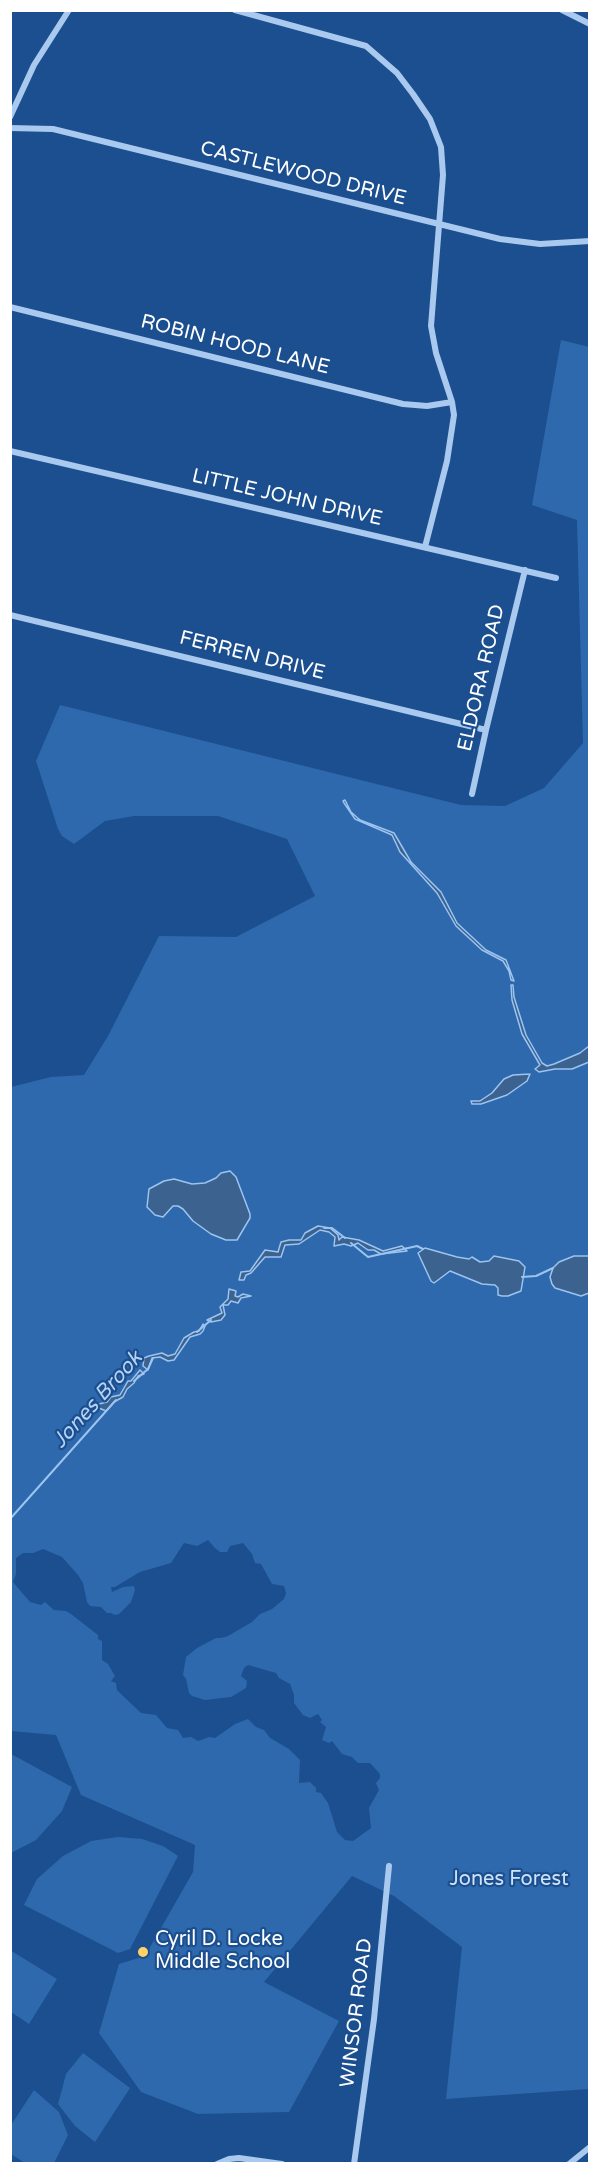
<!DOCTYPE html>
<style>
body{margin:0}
#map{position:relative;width:600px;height:2174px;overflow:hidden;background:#1b4f8f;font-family:"Varela Round",sans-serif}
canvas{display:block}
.frame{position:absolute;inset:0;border:12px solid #fff;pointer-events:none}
</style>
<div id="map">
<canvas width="600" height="2174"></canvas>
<div class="frame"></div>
</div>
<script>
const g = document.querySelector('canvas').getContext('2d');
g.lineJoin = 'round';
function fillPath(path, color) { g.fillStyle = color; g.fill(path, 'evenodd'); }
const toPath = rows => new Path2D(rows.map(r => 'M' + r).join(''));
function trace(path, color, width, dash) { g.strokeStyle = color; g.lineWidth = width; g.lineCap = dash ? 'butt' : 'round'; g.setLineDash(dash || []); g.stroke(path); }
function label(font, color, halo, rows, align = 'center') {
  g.font = font + ' "Varela Round",sans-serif'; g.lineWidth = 4.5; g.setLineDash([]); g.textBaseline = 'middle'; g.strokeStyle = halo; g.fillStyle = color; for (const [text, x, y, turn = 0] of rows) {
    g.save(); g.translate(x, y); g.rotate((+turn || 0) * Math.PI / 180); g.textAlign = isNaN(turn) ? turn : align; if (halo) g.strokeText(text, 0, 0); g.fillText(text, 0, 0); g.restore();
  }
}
const green = toPath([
 [561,340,589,347,589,2089,446,2099,462,1947,394,1896,352,1876,264,1982,339,2021,289,2112,198,2114,141,2092,99,2033,119,1964,145,1956,193,1872,195,1845,81,1795,56,1735,11,1731,11,1087,51,1077,84,1075,108,1036,159,936,236,937,315,896,287,839,218,816,134,816,105,821,74,844,62,836,58,829,36,761,60,705,461,805,505,806,544,788,583,743,577,520,532,505],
 [208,1540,215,1548,220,1552,227,1552,230,1546,243,1543,252,1554,255,1563,261,1564,272,1584,284,1586,286,1593,284,1599,272,1609,260,1614,252,1622,228,1636,221,1638,216,1638,197,1648,186,1657,183,1675,186,1679,189,1693,192,1696,205,1700,231,1697,246,1688,247,1681,241,1676,244,1668,248,1665,276,1673,279,1678,290,1684,294,1695,294,1703,303,1715,310,1718,318,1714,322,1720,320,1722,326,1727,322,1740,329,1743,332,1741,342,1754,352,1757,358,1763,370,1763,380,1774,380,1778,376,1783,379,1790,369,1808,371,1828,353,1841,345,1840,337,1832,328,1803,321,1793,316,1792,316,1788,310,1782,299,1783,300,1760,289,1749,270,1738,264,1730,256,1727,248,1719,235,1724,215,1738,209,1737,198,1741,191,1737,183,1738,178,1730,167,1728,156,1715,141,1713,120,1693,117,1690,116,1683,111,1681,115,1676,108,1664,102,1660,102,1641,98,1639,98,1635,71,1614,66,1611,54,1610,45,1602,41,1605,30,1602,13,1582,16,1574,16,1558,23,1553,33,1553,43,1549,62,1557,78,1575,83,1583,87,1602,90,1606,101,1607,107,1613,111,1613,115,1615,119,1614,131,1602,135,1590,134,1586,123,1587,112,1592,111,1587,115,1587,140,1572,171,1563,184,1543,197,1546],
 [11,1754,72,1787,62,1811,36,1840,11,1853],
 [118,1837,142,1839,163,1846,178,1856,130,1949,118,1953,24,1905,37,1879,63,1856,91,1841],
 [10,1950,57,1979,29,2024,11,2012],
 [83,2053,130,2088,95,2142,75,2126,58,2104,66,2074],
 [34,2090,59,2112,68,2135,54,2163,25,2163,11,2154,11,2125]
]);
const water = toPath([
 [345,800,351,812,360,820,394,833,411,862,441,892,457,923,486,950,506,960,514,981,511,980,509,971,503,961,482,950,456,926,437,893,400,852,392,835,355,819,344,803,343,801,345,800],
 [511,985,513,985,514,997,526,1035,542,1063,547,1066,554,1064,580,1053,589,1046,589,1062,572,1069,555,1069,539,1072,535,1069,540,1065,522,1034,512,1000,511,985],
 [530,1074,527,1081,507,1095,481,1104,472,1104,471,1101,480,1101,492,1093,504,1079,513,1075,530,1074],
 [230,1171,236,1177,250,1214,250,1218,237,1240,226,1240,211,1234,193,1221,183,1209,178,1206,173,1206,163,1217,155,1215,147,1207,149,1189,164,1181,174,1179,192,1184,205,1183,216,1178,221,1173,230,1171],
 [318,1226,330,1228,338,1235,339,1240,342,1237,359,1240,383,1251,402,1246,407,1251,381,1254,374,1250,368,1250,358,1243,351,1246,344,1244,334,1246,335,1237,329,1232,320,1230,299,1244,285,1245,281,1257,265,1257,251,1273,246,1275,244,1280,239,1280,241,1272,250,1271,265,1250,278,1252,281,1242,289,1240,301,1240,305,1233,318,1226],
 [425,1248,457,1257,469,1259,472,1257,480,1262,489,1261,494,1256,519,1261,525,1267,521,1291,508,1296,502,1296,498,1295,498,1288,495,1285,482,1284,450,1271,434,1283,431,1281,418,1253,425,1248],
 [574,1256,589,1256,589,1293,581,1296,555,1288,552,1284,550,1277,553,1268,559,1262,574,1256],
 [229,1289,236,1291,235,1296,238,1297,243,1294,251,1296,241,1298,238,1303,231,1301,228,1305,223,1305,225,1315,221,1320,211,1322,207,1320,222,1313,220,1307,228,1299,229,1289],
 [203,1324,205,1326,203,1331,200,1334,190,1337,174,1360,168,1361,160,1357,152,1358,148,1370,143,1366,144,1358,149,1356,162,1353,168,1356,175,1354,184,1338,194,1332,199,1331,203,1324],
 [140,1370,144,1374,138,1376,134,1383,127,1389,123,1397,114,1402,106,1411,99,1408,99,1404,107,1402,111,1397,120,1395,128,1381,131,1381,140,1370]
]);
const stream = toPath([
 [324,1228,332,1228,345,1238],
 [351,1243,368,1257,417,1246,423,1249],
 [522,1277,536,1276,553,1268],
 [197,1332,211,1320],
 [134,1381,148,1369,153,1358],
 [10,1519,116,1400]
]);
const street = toPath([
 [235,10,366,46,397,73,413,94,430,119,441,147,443,175,431,326,436,353,452,402,454,415,447,461,425,547],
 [562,10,590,24],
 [10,117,34,65,69,10],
 [10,128,53,129,500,239,540,244,590,241],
 [10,307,403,404,427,406,452,402],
 [10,451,556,578],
 [10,615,486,730],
 [472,794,486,730,525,570],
 [217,2164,229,2159,239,2158,282,2164],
 [354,2164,374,2019,389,1866],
 [569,2164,590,2147]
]);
const markers = [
 [143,1952,6,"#ffd166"]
];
const streetNames = [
 ["CASTLEWOOD DRIVE",303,174,14],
 ["ROBIN HOOD LANE",235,345,14],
 ["LITTLE JOHN DRIVE",287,498,13],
 ["FERREN DRIVE",252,656,14],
 ["ELDORA ROAD",482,678,-77],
 ["WINSOR ROAD",357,2013,-83]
];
const parkNames = [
 ["Jones Forest",509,1880]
];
const poiNames = [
 ["Cyril D. Locke",155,1940],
 ["Middle School",155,1963]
];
const waterNames = [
 ["Jones Brook",98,1400,-48]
];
fillPath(green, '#2e69ad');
fillPath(water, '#3c6290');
trace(water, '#9cc4f0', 1.5);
trace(stream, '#9cc4f0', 2);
trace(street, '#a9c9ee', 6);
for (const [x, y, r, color] of markers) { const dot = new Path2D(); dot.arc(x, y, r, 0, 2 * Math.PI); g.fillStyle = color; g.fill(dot); trace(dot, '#1b4f8f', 2); }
label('20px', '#fff', '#1b4f8f', streetNames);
label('20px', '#cfe3fa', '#1b4f8f', parkNames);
label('20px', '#fff', '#1b4f8f', poiNames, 'left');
label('italic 21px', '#b5d3f5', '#1b4f8f', waterNames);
</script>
